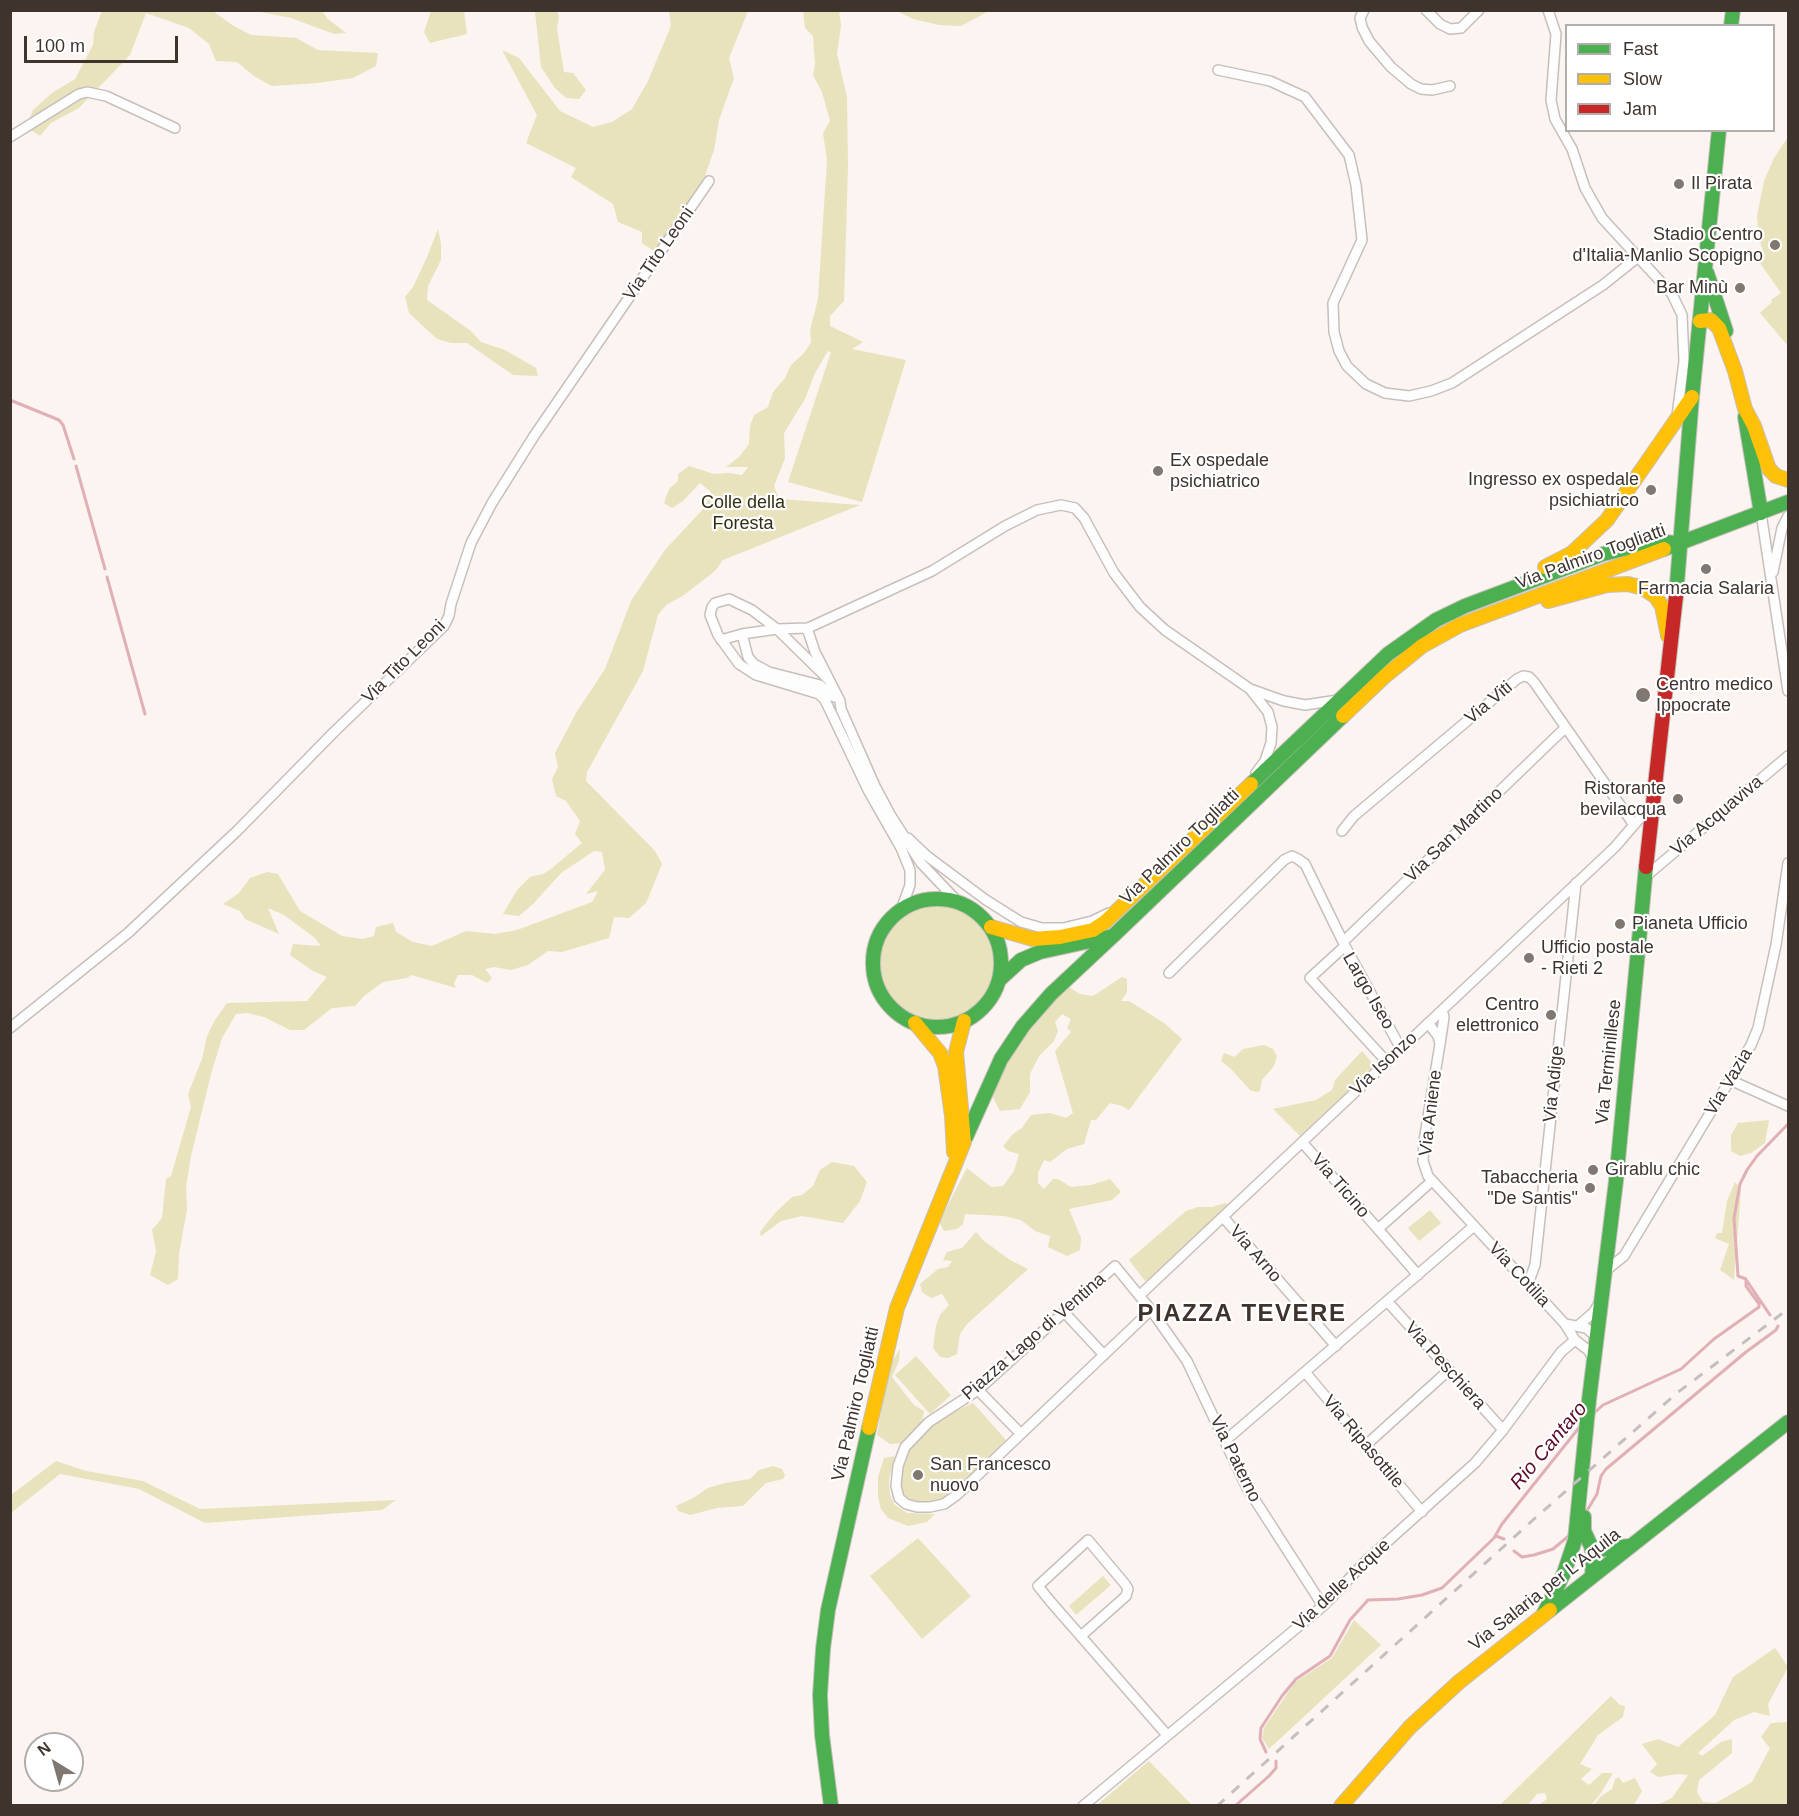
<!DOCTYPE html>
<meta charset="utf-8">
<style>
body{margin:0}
#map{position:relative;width:1799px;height:1816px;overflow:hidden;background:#fbf4f0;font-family:Helvetica,sans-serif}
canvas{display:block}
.frame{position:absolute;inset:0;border:12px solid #3f342d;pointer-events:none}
.legend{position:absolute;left:1565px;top:24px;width:210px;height:108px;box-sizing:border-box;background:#fff;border:2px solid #b2aeab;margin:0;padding:8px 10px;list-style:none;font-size:18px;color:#3f342d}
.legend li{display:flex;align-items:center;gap:12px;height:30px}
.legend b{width:30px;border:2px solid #b2aeab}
.north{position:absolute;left:24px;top:1732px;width:60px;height:60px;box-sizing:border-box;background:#fff;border:2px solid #b2aeab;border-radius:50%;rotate:323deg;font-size:16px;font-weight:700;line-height:24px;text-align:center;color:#3f342d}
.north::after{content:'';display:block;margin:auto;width:21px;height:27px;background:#817771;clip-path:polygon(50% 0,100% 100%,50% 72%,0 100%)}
.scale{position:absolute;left:24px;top:36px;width:154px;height:27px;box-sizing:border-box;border:3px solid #3f342d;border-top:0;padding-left:8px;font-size:18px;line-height:21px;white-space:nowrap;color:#3f342d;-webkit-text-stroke:4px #fff;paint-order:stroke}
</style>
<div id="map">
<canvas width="1799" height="1816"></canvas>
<div class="frame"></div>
<ul class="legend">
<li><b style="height:8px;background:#4caf50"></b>Fast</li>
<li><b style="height:8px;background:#ffc107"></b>Slow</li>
<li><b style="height:8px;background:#c62828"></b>Jam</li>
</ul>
<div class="north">N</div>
<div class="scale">100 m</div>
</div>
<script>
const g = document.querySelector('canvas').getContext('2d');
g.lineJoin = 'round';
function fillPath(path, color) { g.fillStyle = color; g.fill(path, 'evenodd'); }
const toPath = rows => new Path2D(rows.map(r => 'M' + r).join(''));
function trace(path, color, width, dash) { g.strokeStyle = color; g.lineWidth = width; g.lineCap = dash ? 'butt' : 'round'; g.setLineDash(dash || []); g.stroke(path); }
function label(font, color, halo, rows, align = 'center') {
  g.font = font + ' Helvetica,sans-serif'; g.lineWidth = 4.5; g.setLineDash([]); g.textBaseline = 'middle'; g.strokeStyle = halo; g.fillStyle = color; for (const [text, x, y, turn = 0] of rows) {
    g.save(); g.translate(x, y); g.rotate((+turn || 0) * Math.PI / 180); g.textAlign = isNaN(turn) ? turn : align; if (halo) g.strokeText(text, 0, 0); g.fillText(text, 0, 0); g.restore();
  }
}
const green = toPath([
 [803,10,839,11,841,25,837,54,847,97,848,166,844,301,830,316,830,326,863,342,852,349,906,360,862,502,788,482,831,352,828,351,815,373,805,399,784,433,785,458,774,486,779,499,860,505,723,560,715,571,684,595,666,605,658,615,643,671,587,772,586,781,655,851,662,864,646,903,629,918,614,917,609,938,562,952,548,951,528,965,511,970,494,967,485,969,492,978,487,983,472,975,458,975,454,983,456,988,412,975,406,978,383,982,364,996,355,1006,332,1008,304,1030,290,1030,264,1017,247,1013,236,1014,222,1038,211,1074,191,1156,186,1187,187,1209,179,1254,178,1279,168,1285,150,1275,156,1251,152,1230,162,1218,166,1179,171,1176,191,1107,188,1094,202,1059,207,1036,215,1020,227,1003,307,1001,327,977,313,971,290,955,293,944,321,946,315,938,284,915,268,908,279,934,245,919,240,911,223,904,239,893,250,878,267,872,278,874,300,911,342,936,363,939,374,936,376,927,393,923,396,932,413,942,432,946,466,931,495,934,517,930,592,902,598,891,586,894,605,870,602,852,594,851,561,873,533,904,519,916,503,914,517,890,530,877,543,874,551,869,582,843,575,834,580,821,566,801,556,796,552,779,558,767,555,753,576,713,605,669,631,601,665,550,705,507,711,492,700,483,683,501,672,508,664,503,669,489,678,481,678,474,689,466,714,474,729,473,742,475,748,467,726,467,739,457,749,444,750,426,754,415,768,407,773,392,785,378,791,365,804,353,811,342,810,330,818,299,827,160,823,133,830,121,822,92,813,75,815,64,813,36,805,28],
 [102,11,213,11,232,25,251,35,296,38,318,50,378,53,376,66,353,78,317,83,272,86,254,76,237,62,216,61,209,44,189,28,146,13,130,55,79,108,51,123,40,136,26,127,33,110,52,93,75,79,93,45,94,32],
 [256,11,322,11,328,19,346,33,334,34,291,18],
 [431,11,464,11,467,34,430,43,424,32],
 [535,11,557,11,559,16,557,29,564,72,573,73,586,90,579,99,566,98,555,88,541,67],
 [669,11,748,11,729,58,734,78,719,120,714,150,704,179,684,213,654,251,642,243,642,232,618,222,613,204,571,177,576,168,526,143,537,115,502,50,519,58,560,111,593,127,612,122,632,109,648,81,671,26],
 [897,11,989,11,961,26,939,25,913,19],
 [1788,137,1788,346,1760,313,1772,302,1771,300,1781,293,1755,256,1763,251,1759,239,1757,216,1764,181,1774,158],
 [438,229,441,244,441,260,428,286,427,300,471,331,481,342,505,350,536,368,538,376,513,375,467,343,451,343,437,339,409,313,405,297,413,287,427,257],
 '878 963a59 59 0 1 1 118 0a59 59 0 1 1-118 0Z',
 [1122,977,1127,979,1127,992,1121,1001,1129,1001,1164,1023,1182,1039,1129,1110,1122,1106,1110,1103,1096,1120,1091,1120,1084,1144,1067,1149,1050,1162,1044,1160,1038,1173,1038,1183,1044,1189,1053,1179,1058,1179,1071,1187,1091,1185,1110,1179,1121,1192,1112,1200,1069,1209,1081,1238,1080,1250,1067,1256,1048,1247,1050,1236,1035,1231,1021,1220,1004,1216,965,1214,963,1224,957,1229,944,1231,939,1222,967,1168,991,1187,1003,1186,1014,1171,1019,1154,1008,1151,1003,1146,1013,1134,1022,1128,1031,1115,1050,1113,1066,1118,1073,1113,1055,1051,1071,1032,1067,1028,1071,1019,1062,1014,1055,1022,1058,1031,1054,1041,1039,1056,1030,1074,1030,1092,1020,1109,1000,1111,992,1096,1014,1049,1035,1017,1067,986,1080,994,1093,996],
 [1264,1045,1273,1049,1277,1056,1274,1066,1262,1080,1260,1091,1256,1092,1250,1090,1231,1069,1221,1061,1224,1053,1235,1057,1243,1049],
 [1362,1051,1375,1066,1300,1136,1273,1109,1316,1100,1332,1090,1335,1080],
 [1769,1120,1765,1143,1751,1153,1740,1156,1731,1151,1731,1135,1738,1123],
 [832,1162,854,1166,867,1182,860,1201,843,1223,802,1216,781,1221,761,1236,760,1232,775,1213,792,1197,802,1195,813,1186,820,1170],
 [1735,1182,1741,1189,1734,1280,1720,1270,1729,1244,1715,1238,1717,1233,1722,1233,1727,1201],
 [1225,1203,1230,1206,1153,1278,1145,1281,1129,1260,1186,1211,1198,1207,1212,1207],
 [1430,1210,1441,1223,1419,1241,1408,1228],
 [976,1232,984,1241,1010,1260,1028,1269,967,1324,960,1334,957,1354,948,1358,940,1357,933,1348,936,1326,940,1315,949,1305,942,1294,931,1298,922,1292,920,1284,938,1269,948,1267,952,1261,943,1260,947,1252,962,1248],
 [900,1349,899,1361,892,1377,914,1405,924,1411,922,1422,901,1443,890,1444,877,1435,889,1366],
 [916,1356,951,1395,930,1414,895,1375],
 [973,1403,1006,1440,954,1491,936,1502,920,1503,908,1499,899,1487,899,1474,907,1449,936,1420],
 [895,1456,889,1480,890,1495,894,1504,907,1513,935,1514,927,1522,908,1526,888,1518,881,1509,878,1497,878,1477,884,1458],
 [56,1461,86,1471,143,1481,200,1509,396,1500,382,1510,205,1523,139,1489,60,1474,11,1513,11,1495],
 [773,1466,782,1469,785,1475,783,1479,766,1483,743,1506,717,1508,690,1515,678,1511,676,1506,693,1498,708,1488,725,1483,750,1479,759,1470],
 [918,1538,971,1596,922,1639,870,1576],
 [1103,1576,1111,1585,1076,1615,1069,1606],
 [1354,1620,1381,1645,1269,1749,1262,1738,1264,1728,1295,1682,1332,1658],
 [1775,1648,1788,1667,1768,1704,1770,1716,1754,1712,1734,1720,1698,1753,1702,1756,1721,1742,1732,1739,1732,1753,1699,1780,1697,1792,1703,1802,1716,1803,1752,1782,1770,1748,1761,1737,1771,1723,1788,1722,1788,1805,1657,1805,1672,1798,1688,1775,1678,1774,1658,1777,1650,1772,1657,1764,1642,1744,1658,1739,1678,1747,1715,1715,1733,1677],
 [1611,1696,1620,1705,1625,1706,1623,1717,1598,1735,1580,1764,1592,1769,1581,1779,1589,1785,1602,1773,1613,1773,1601,1793,1591,1805,1539,1805,1547,1799,1545,1793,1537,1794,1528,1805,1500,1805],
 [1149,1761,1192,1805,1097,1805],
 [1619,1777,1623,1783,1635,1778,1642,1791,1634,1805,1594,1805,1600,1797,1612,1789,1615,1779]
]);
const stream = toPath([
 [10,400,59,420,63,425,74,459],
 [76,466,105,569],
 [107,577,145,714],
 [1747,1281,1770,1315],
 [1593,1414,1603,1405,1681,1369,1714,1339,1759,1307,1759,1304,1746,1286,1746,1279,1738,1276,1734,1218,1740,1184,1747,1170,1757,1156,1788,1124],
 [1585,1514,1597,1494,1601,1476,1606,1469,1746,1352,1776,1330,1778,1326],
 [1496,1536,1504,1539],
 [1514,1551,1522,1557,1534,1555,1553,1549,1571,1534],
 [1266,1752,1260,1739,1261,1728,1282,1696,1296,1679,1330,1656,1350,1620,1368,1600,1398,1599,1422,1595,1442,1588,1494,1538,1502,1524,1582,1424],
 [1235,1806,1269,1776,1276,1768,1276,1761]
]);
const street = toPath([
 [1364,10,1360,18,1362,27,1369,41,1391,67,1411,84,1421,89,1432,90,1450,86],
 [1426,10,1440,24,1450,29,1461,28,1479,10],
 [1548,10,1556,34,1551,100,1555,119,1572,149,1585,188,1602,218,1672,294,1682,315,1684,361,1677,416],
 [1218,70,1270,81,1305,97,1349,155,1356,185,1362,240,1333,303,1334,332,1339,351,1347,366,1366,384,1385,393,1409,396,1431,391,1452,383,1603,285,1638,257],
 [10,137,79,94,87,92,106,96,175,128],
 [1761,513,1788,691],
 [1773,572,1782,528,1788,516],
 [807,628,815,652,840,701,841,709,875,786,891,816,921,863,958,902],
 [742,634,748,657,754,664,769,672,820,685,834,697],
 [721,640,742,634,777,629,808,628,932,571,1005,526,1037,510,1061,505,1075,508,1084,518,1114,573,1140,607,1165,630,1250,689,1284,701,1305,705,1338,700],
 [829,680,777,629,752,610,729,599,715,603,712,607,710,615,718,635,739,664,756,675,819,694,825,700,868,790,901,848,910,870,910,885,901,910],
 [1250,689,1268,712,1272,727,1271,743,1265,761,1256,773],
 [1342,831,1354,816,1517,679,1523,676,1529,677,1534,682,1634,825],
 [908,838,927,856,986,900,1021,922,1042,928,1063,928,1092,921,1109,913],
 [1645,877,1788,756],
 [1343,942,1565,728],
 [1169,973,1284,860,1292,856,1298,859,1305,864,1345,946],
 [1428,1023,1438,1036,1440,1044,1444,1017,1442,1010],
 [10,1028,128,933,237,831,334,732,444,626,449,616,451,604,471,543,492,503,534,436,709,181],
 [1440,1044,1424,1141,1423,1161,1428,1176,1565,1324,1575,1340,1588,1350,1594,1359],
 [1387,1062,1310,978,1345,946,1401,1049],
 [1730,1080,1788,1106],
 [1302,1142,1418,1275],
 [1223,1217,1336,1346],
 [1378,1229,1432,1181],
 [1115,1266,1151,1310,958,1494,944,1504,930,1507,917,1507,906,1504,899,1498,896,1486,898,1466,905,1447,929,1422,978,1390,1115,1266],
 [1604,1272,1624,1256,1751,1045,1758,1028,1776,945,1788,863],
 [1528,1284,1535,1265,1576,883],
 [1140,1295,1615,847,1652,804],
 [1387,1301,1503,1430],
 [1151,1310,1187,1361,1246,1486,1323,1606],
 [1064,1312,1104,1355],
 [1565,1324,1586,1328,1597,1337,1594,1339],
 [1579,1325,1594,1312,1599,1303],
 [1305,1372,1422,1512],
 [978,1390,1021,1434],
 [1226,1440,1474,1226],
 [1366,1445,1449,1370],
 [1081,1636,1126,1596,1128,1589,1125,1584,1088,1540,1038,1586,1050,1601,1167,1735],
 [1083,1806,1323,1606,1367,1560,1475,1463,1503,1430,1561,1352,1575,1340]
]);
const fast = toPath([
 [1731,26,1733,10],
 [1707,273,1726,331],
 [1745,417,1761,513],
 [1664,549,1788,502],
 [1676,596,1692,397,1719,130],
 [1251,784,1388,654,1436,620,1465,606,1603,554,1657,541,1675,543],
 '873 963a64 64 0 1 1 128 0a64 64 0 1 1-128 0Z',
 [999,980,1021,960,1040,952,1113,936,1343,716],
 [966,1137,1001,1059,1023,1026,1051,994,1113,936],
 [1584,1517,1584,1531,1591,1546,1593,1558,1592,1576],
 [1591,1546,1598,1550,1629,1546],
 [1550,1610,1788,1422],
 [1544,1613,1564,1573,1575,1540,1589,1400,1616,1181,1646,867],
 [831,1806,822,1735,820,1695,823,1649,828,1610,869,1428]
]);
const slow = toPath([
 [1700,321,1711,320,1719,328,1735,371,1745,409,1754,426,1769,469,1776,476,1788,480],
 [1545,567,1572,553,1607,520,1692,397],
 [1548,601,1607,585,1628,584,1643,588,1655,596,1662,606,1668,636],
 [1343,716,1385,676,1422,646,1460,625,1664,549],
 [991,927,1033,939,1060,937,1093,930,1105,922,1251,784],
 [915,1023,940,1053,945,1066,952,1116,954,1152],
 [869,1428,897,1308,964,1142,956,1052,964,1021],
 [1341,1806,1410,1727,1459,1682,1550,1610]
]);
const jam = toPath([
 [1646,867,1676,596]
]);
const rail = toPath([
 [1217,1806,1533,1520,1677,1393,1788,1309]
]);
const markers = [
 [1679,184,6,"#817771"],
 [1775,245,6,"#817771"],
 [1740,288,6,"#817771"],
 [1158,471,6,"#817771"],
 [1651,490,6,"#817771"],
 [1706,569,6,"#817771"],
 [1643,695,8,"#817771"],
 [1678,799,6,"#817771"],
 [1620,924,6,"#817771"],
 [1529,958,6,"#817771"],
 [1551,1015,6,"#817771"],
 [1593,1170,6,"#817771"],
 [1590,1188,6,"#817771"],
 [918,1475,6,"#817771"]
];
const poiNames = [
 ["Il Pirata",1691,184],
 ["Stadio Centro",1763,235,"right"],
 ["d'Italia-Manlio Scopigno",1763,256,"right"],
 ["Bar Minù",1728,288,"right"],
 ["Ex ospedale",1170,461],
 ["psichiatrico",1170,482],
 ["Ingresso ex ospedale",1639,480,"right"],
 ["psichiatrico",1639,501,"right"],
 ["Farmacia Salaria",1706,589,"center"],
 ["Centro medico",1656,685],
 ["Ippocrate",1656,706],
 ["Ristorante",1666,789,"right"],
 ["bevilacqua",1666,810,"right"],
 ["Pianeta Ufficio",1632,924],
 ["Ufficio postale",1541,948],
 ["- Rieti 2",1541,969],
 ["Centro",1539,1005,"right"],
 ["elettronico",1539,1026,"right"],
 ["Girablu chic",1605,1170],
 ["Tabaccheria",1578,1178,"right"],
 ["\"De Santis\"",1578,1199,"right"],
 ["San Francesco",930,1465],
 ["nuovo",930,1486]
];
const streetNames = [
 ["Via Tito Leoni",659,254,-55],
 ["Via Palmiro Togliatti",1591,557,-20],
 ["Via Tito Leoni",404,662,-45],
 ["Via Viti",1489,703,-40],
 ["Via Acquaviva",1717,816,-40],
 ["Via San Martino",1454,835,-44],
 ["Via Palmiro Togliatti",1180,847,-44],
 ["Largo Iseo",1368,991,60],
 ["Via Terminillese",1609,1062,-84],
 ["Via Isonzo",1384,1064,-43],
 ["Via Vazia",1729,1082,-59],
 ["Via Adige",1554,1084,-84],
 ["Via Aniene",1431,1113,-83],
 ["Via Ticino",1340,1186,49],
 ["Via Arno",1255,1254,49],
 ["Via Cotilia",1519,1275,47],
 ["Piazza Lago di Ventina",1034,1337,-41],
 ["Via Peschiera",1445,1366,48],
 ["Via Palmiro Togliatti",856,1404,-77],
 ["Via Ripasottile",1363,1442,50],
 ["Via Paterno",1235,1459,64],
 ["Via delle Acque",1342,1585,-43],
 ["Via Salaria per L'Aquila",1545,1590,-38]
];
const parkNames = [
 ["Colle della",743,503],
 ["Foresta",743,524]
];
const waterNames = [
 ["Rio Cantaro",1549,1446,-50]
];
const districtNames = [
 ["PIAZZA TEVERE",1242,1314]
];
fillPath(green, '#e8e2bd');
trace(stream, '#e0afb8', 3);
trace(street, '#c7bfbb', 12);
trace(fast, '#c7bfbb', 16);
trace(slow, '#c7bfbb', 16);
trace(jam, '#c7bfbb', 16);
trace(street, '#fefdfd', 9);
trace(fast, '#4caf50', 14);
trace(slow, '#ffc107', 14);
trace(jam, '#c62828', 14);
trace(rail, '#c2c0bf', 3, [10, 10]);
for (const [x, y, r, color] of markers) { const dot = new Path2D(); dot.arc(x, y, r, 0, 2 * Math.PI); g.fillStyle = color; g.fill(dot); trace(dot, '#fff', 2); }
label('18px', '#3f342d', '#fff', poiNames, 'left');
label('18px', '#3f342d', '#fff', streetNames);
label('18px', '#322f12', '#fff', parkNames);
label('italic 20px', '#5c0a2a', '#fff', waterNames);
g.letterSpacing = '1.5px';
label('bold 24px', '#3f342d', '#fff', districtNames);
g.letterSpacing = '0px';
</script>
